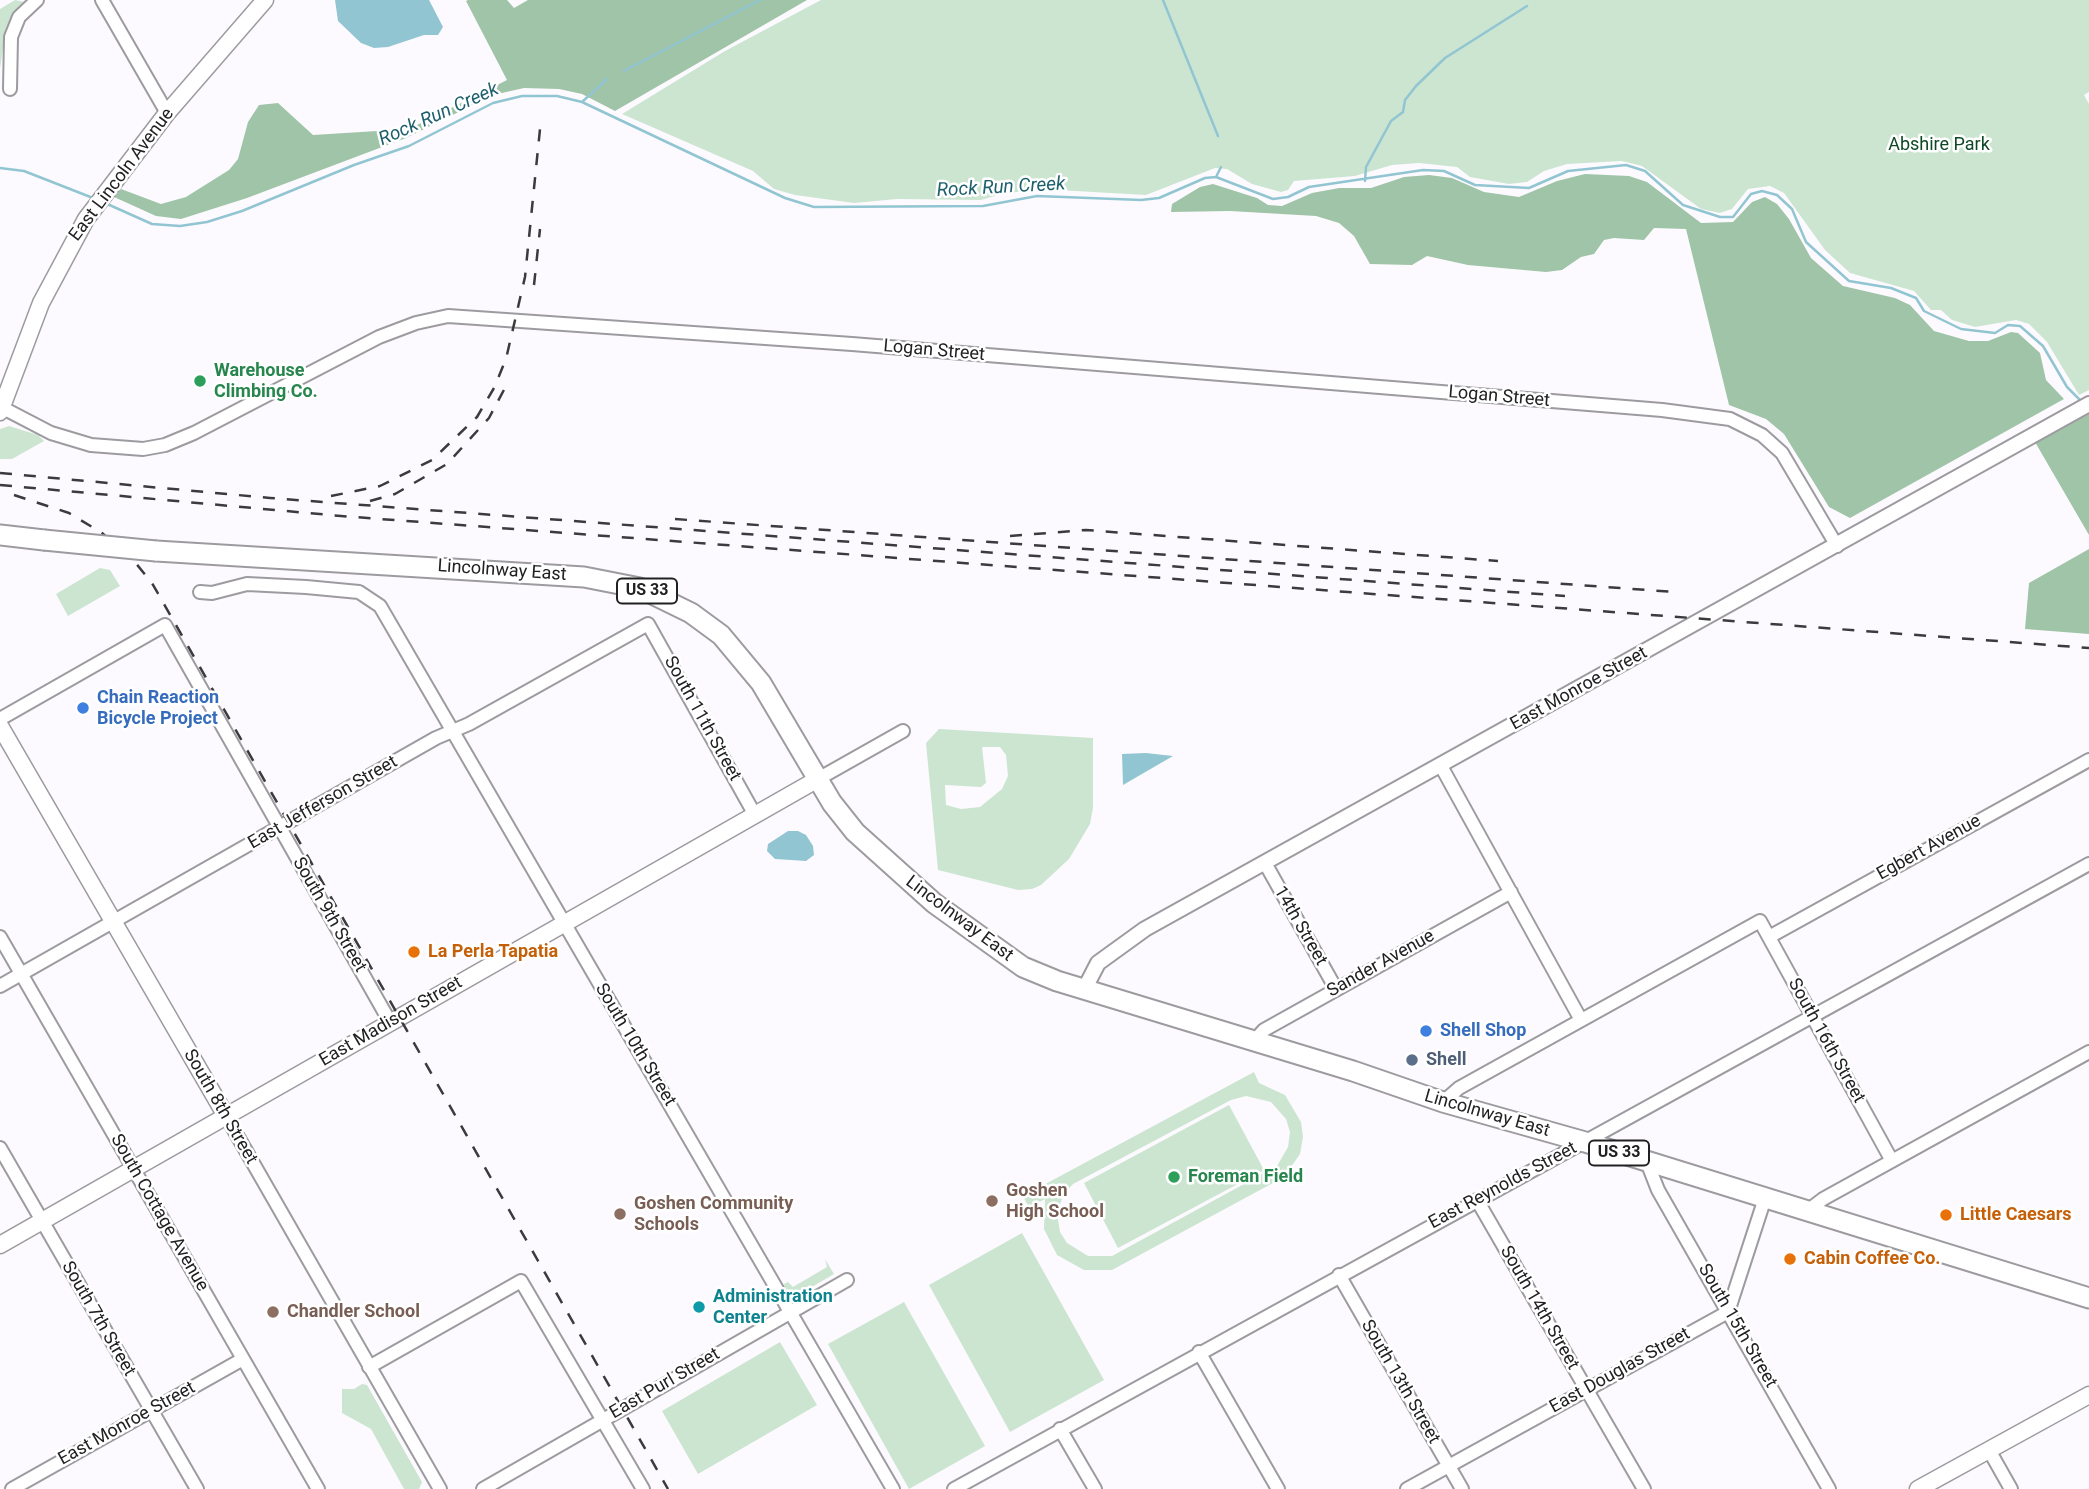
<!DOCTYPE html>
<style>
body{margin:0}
canvas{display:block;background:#fcfafe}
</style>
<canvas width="2089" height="1489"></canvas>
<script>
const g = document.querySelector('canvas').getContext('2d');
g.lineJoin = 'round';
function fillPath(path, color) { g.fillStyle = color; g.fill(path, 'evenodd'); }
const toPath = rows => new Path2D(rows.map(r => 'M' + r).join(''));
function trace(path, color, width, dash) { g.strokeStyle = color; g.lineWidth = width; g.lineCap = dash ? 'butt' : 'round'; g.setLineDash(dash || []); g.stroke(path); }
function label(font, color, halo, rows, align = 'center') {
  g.font = font + ' Roboto,sans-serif'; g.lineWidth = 5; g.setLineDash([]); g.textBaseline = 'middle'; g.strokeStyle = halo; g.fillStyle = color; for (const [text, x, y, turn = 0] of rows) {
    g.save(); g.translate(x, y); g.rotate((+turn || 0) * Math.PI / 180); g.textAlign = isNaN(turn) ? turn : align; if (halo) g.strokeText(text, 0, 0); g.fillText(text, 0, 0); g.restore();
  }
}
const green = toPath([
 [15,0,25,2,5,34,0,69,0,9],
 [821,0,2089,0,2089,92,2084,95,2089,104,2089,390,2079,395,2047,342,2029,324,2016,320,1975,327,1952,320,1941,310,1931,310,1914,291,1850,273,1825,250,1784,193,1770,186,1748,189,1732,209,1720,213,1701,209,1642,166,1622,161,1567,164,1544,171,1527,182,1509,184,1470,177,1457,167,1419,163,1392,165,1355,176,1294,181,1288,190,1281,192,1252,184,1227,169,1215,168,1146,195,1040,189,1001,194,981,200,897,199,854,203,795,195,774,189,753,171,622,114,725,51],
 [9,426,38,435,44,441,12,459,0,459,0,429],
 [100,568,110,570,120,586,68,616,56,594],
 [939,729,1093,738,1093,808,1090,824,1069,859,1041,885,1032,889,1018,890,938,870,926,743],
 [982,747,1000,747,1006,755,1008,776,1002,789,980,807,961,809,946,805,945,785,981,787,986,783],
 [1254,1072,1259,1083,1285,1095,1301,1122,1303,1137,1300,1154,1284,1177,1112,1270,1084,1270,1057,1255,1044,1229,1045,1199,1029,1208,1023,1196],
 [1246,1096,1271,1102,1286,1119,1290,1132,1288,1147,1277,1166,1112,1256,1088,1256,1067,1243,1060,1232,1057,1213,1063,1195,1073,1184,1231,1100],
 [1229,1105,1264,1170,1118,1248,1084,1183],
 [1022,1233,1104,1380,1010,1432,929,1285],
 [825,1259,834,1274,795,1297,788,1297,784,1284,788,1282,793,1287,827,1267],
 [904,1302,985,1446,909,1489,828,1344],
 [780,1342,817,1405,698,1474,662,1411],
 [362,1384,367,1385,422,1482,419,1489,404,1489,371,1429,342,1413,342,1389,354,1389]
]);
const forest = toPath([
 [468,0,507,0,514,8,528,0,807,0,615,111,582,94,559,89,524,88,493,95,406,138,247,198,181,219,156,216,114,197,121,189,161,204,186,197,229,170,238,159,248,122,259,105,278,103,313,135,409,129,507,80,466,1],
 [1585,174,1629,176,1647,182,1701,223,1733,222,1752,202,1765,197,1777,204,1789,219,1811,258,1843,286,1895,298,1910,305,1934,331,1969,341,1988,341,2011,332,2018,333,2040,353,2046,380,2064,399,1850,518,1829,507,1784,434,1766,419,1729,405,1686,229,1654,228,1644,240,1614,238,1604,240,1594,254,1581,257,1562,270,1546,272,1468,265,1427,256,1412,265,1370,264,1354,236,1339,223,1316,216,1230,211,1171,212,1172,204,1200,187,1213,184,1257,198,1268,205,1282,206,1312,193,1339,188,1371,188,1404,177,1429,175,1452,178,1484,192,1519,197,1557,181],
 [2089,413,2089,535,2035,442],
 [2089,549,2089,634,2025,629,2029,583]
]);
const water = toPath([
 [335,0,429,0,443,27,438,35,424,35,388,47,374,48,361,43,338,21],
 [1146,753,1173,756,1123,785,1122,754],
 [788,831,798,831,806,835,813,846,814,855,806,861,775,859,767,851,768,844]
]);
const stream = toPath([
 [1163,0,1218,136],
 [624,71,760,0],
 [582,102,607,79],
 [0,168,24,171,93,198],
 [1216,177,1221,167],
 [1365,181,1366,167,1391,121,1403,112,1405,100,1416,86,1445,58,1527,6],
 [105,203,152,224,180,226,207,222,242,211,354,165,409,146,493,103,522,96,557,96,582,102,785,198,814,207,983,206,1037,196,1141,200,1159,198,1205,178,1216,177,1273,199,1288,197,1309,187,1423,170,1444,171,1475,185,1529,188,1568,171,1626,165,1645,171,1683,205,1720,217,1733,217,1751,194,1762,191,1777,195,1792,209,1806,242,1849,281,1891,288,1916,298,1924,311,1961,329,1995,333,2008,325,2020,326,2043,346,2067,387,2081,401]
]);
const minor = toPath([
 [102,0,167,113],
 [10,89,11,37,19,17,37,0],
 [3,408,51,433,91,445,143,449,165,445,194,433,379,337,416,323,448,316,852,344,1662,410,1730,419,1762,435,1782,453,1837,546],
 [200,592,212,593,247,584,306,587,359,592,380,606,893,1489],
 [0,719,165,625,390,1022],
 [1441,766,1581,1020],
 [818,779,903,731],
 [1265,863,1336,989],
 [0,937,318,1489],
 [1769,937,2089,760],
 [0,986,436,738,469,724,648,624,755,815],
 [1254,1041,1264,1030,1511,892],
 [1443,1102,1459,1088,1760,921,1892,1161],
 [226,1116,440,1489],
 [0,1148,197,1489],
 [1647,1162,1658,1190,1829,1489],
 [1477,1200,1644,1489],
 [1806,1212,1823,1199,2089,1052],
 [1339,1275,1462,1489],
 [1199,1352,1278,1489],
 [369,1367,521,1281,643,1489],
 [1060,1429,1095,1489],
 [1989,1450,2011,1489],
 [12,1489,243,1359],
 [483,1489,847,1280],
 [954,1489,2089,864],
 [1407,1489,1728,1312,1765,1198]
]);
const tertiary = toPath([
 [1084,990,1098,963,1145,929,2089,404]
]);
const secondary = toPath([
 [0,412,41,303,86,219,167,113,265,0],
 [0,726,226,1116],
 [0,1245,818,779],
 [1918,1489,2089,1395]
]);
const trunk = toPath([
 [0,535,44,540],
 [156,551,584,577,640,588,691,613,721,635,761,683,832,803,855,832,934,903,1023,967,1057,981,1353,1071,1443,1102,1585,1142,2089,1298]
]);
const rail = toPath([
 [534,285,540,229],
 [0,473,270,498,1565,596],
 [0,485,341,516,2089,648],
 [14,495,69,513,102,533,134,561,152,583,668,1489],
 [331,496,380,486,432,460,477,417,494,388,506,359,525,277,540,129],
 [370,501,395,494,447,464,489,418,506,386],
 [675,519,1674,592],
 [1010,536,1086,530,1498,561]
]);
const trunkBridge = toPath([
 [44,540,156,551]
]);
const markers = [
 [200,381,7,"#2e9e5b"],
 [83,708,7,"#3f7fe0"],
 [414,952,7,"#e8710a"],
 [1426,1031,7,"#3f7fe0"],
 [1412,1060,7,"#5c6f8a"],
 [1174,1177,7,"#2e9e5b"],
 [992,1201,7,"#8d6e63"],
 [620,1214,7,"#8d6e63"],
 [1946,1215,7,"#e8710a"],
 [1790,1259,7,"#e8710a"],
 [699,1307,7,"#0f9aa8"],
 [273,1312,7,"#8d6e63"]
];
const shields = [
 [647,591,60],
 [1619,1153,60]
];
const shieldNames = [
 ["US 33",647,591],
 ["US 33",1619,1153]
];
const parkNames = [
 ["Abshire Park",1939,145]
];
const streetNames = [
 ["East Lincoln Avenue",122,175,-53],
 ["Logan Street",934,351,5],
 ["Logan Street",1499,397,5],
 ["Lincolnway East",502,571,4],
 ["East Monroe Street",1579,689,-29],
 ["South 11th Street",702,719,61],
 ["East Jefferson Street",323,803,-30],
 ["Egbert Avenue",1929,848,-29],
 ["South 9th Street",329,915,60],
 ["Lincolnway East",959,919,37],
 ["14th Street",1300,926,60],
 ["Sander Avenue",1381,964,-29],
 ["East Madison Street",391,1022,-30],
 ["South 16th Street",1826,1041,61],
 ["South 10th Street",635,1045,59],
 ["South 8th Street",220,1107,60],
 ["Lincolnway East",1487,1114,16],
 ["East Reynolds Street",1503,1186,-28],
 ["South Cottage Avenue",159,1213,60],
 ["South 14th Street",1539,1308,60],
 ["South 7th Street",98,1319,60],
 ["South 15th Street",1737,1326,60],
 ["East Douglas Street",1620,1371,-29],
 ["South 13th Street",1400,1382,60],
 ["East Purl Street",665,1384,-30],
 ["East Monroe Street",127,1424,-29]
];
const leisureNames = [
 ["Warehouse",214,371],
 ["Climbing Co.",214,392],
 ["Foreman Field",1188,1177]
];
const shopNames = [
 ["Chain Reaction",97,698],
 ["Bicycle Project",97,719],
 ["Shell Shop",1440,1031]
];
const foodNames = [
 ["La Perla Tapatia",428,952],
 ["Little Caesars",1960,1215],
 ["Cabin Coffee Co.",1804,1259]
];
const serviceNames = [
 ["Shell",1426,1060]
];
const educationNames = [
 ["Goshen",1006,1191],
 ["High School",1006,1212],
 ["Goshen Community",634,1204],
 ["Schools",634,1225],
 ["Chandler School",287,1312]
];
const cultureNames = [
 ["Administration",713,1297],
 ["Center",713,1318]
];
const waterNames = [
 ["Rock Run Creek",439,115,-24],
 ["Rock Run Creek",1001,188,-3]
];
fillPath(green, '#cce5d1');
fillPath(forest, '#a0c4a7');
fillPath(water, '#92c5d2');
trace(stream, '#92c5d2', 2.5);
trace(minor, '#9d9ba0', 16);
trace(tertiary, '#9d9ba0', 18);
trace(secondary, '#9d9ba0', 19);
trace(trunk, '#9d9ba0', 23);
trace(minor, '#fff', 12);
trace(tertiary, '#fff', 14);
trace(secondary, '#fff', 16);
trace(trunk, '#fff', 19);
trace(rail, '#3b3a3c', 2.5, [12, 12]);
trace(trunkBridge, '#9d9ba0', 23, []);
trace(trunkBridge, '#fff', 19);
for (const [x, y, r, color] of markers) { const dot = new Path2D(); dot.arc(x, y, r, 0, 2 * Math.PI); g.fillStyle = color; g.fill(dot); trace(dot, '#fff', 2.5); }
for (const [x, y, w] of shields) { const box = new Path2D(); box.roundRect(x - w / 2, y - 12.5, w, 25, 5); g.fillStyle = '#fff'; g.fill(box); trace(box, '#212022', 2); }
label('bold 16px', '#212022', null, shieldNames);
label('18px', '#0e4824', '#fff', parkNames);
label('18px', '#212022', '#fff', streetNames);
label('bold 18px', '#27864d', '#fff', leisureNames, 'left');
label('bold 18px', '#366cbe', '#fff', shopNames, 'left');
label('bold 18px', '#c56008', '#fff', foodNames, 'left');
label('bold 18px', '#4e5e75', '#fff', serviceNames, 'left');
label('bold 18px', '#785e54', '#fff', educationNames, 'left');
label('bold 18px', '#0d838f', '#fff', cultureNames, 'left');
label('italic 19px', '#1e5f6e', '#fff', waterNames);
</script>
